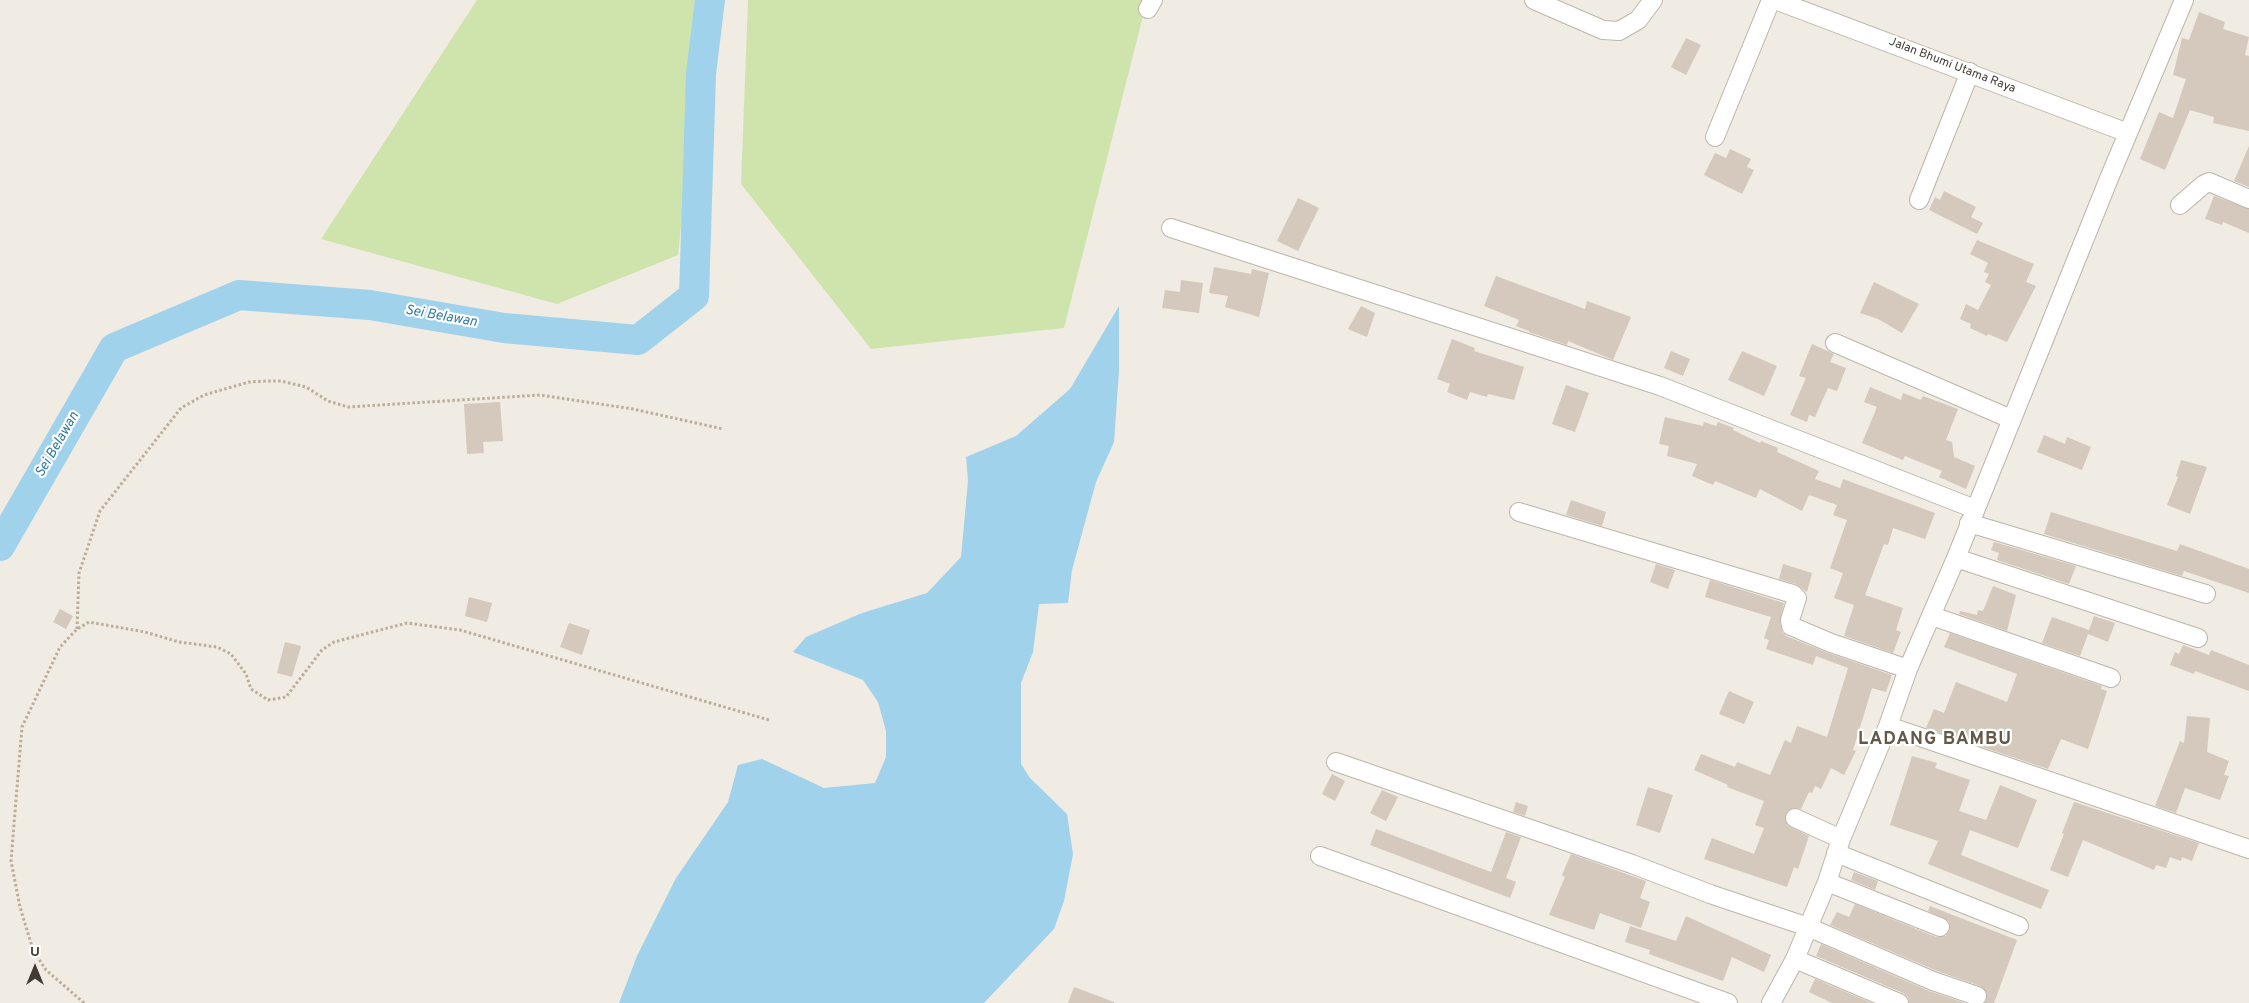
<!DOCTYPE html>
<style>
body{margin:0}
#map{position:relative;width:2249px;height:1003px;overflow:hidden;background:#f0ebe3;font-family:Overpass,sans-serif}
canvas{display:block}
.north{position:absolute;left:10px;top:943px;width:50px;height:50px;-webkit-text-stroke:4px #fff;paint-order:stroke;rotate:0deg;font-size:14px;font-weight:700;line-height:20px;text-align:center;color:#423b33}
.north::after{content:'';display:block;margin:auto;width:18px;height:22px;background:#423b33;clip-path:polygon(50% 0,100% 100%,50% 72%,0 100%)}
</style>
<div id="map">
<canvas width="2249" height="1003"></canvas>
<div class="north">U</div>
</div>
<script>
const g = document.querySelector('canvas').getContext('2d');
g.lineJoin = 'round';
function fillPath(path, color) { g.fillStyle = color; g.fill(path, 'evenodd'); }
const toPath = rows => new Path2D(rows.map(r => 'M' + r).join(''));
function trace(path, color, width, dash) { g.strokeStyle = color; g.lineWidth = width; g.lineCap = dash ? 'butt' : 'round'; g.setLineDash(dash || []); g.stroke(path); }
function label(font, color, halo, rows, align = 'center') {
  g.font = font + ' Overpass,sans-serif'; g.lineWidth = 4.5; g.setLineDash([]); g.textBaseline = 'middle'; g.strokeStyle = halo; g.fillStyle = color; for (const [text, x, y, turn = 0] of rows) {
    g.save(); g.translate(x, y); g.rotate((+turn || 0) * Math.PI / 180); g.textAlign = isNaN(turn) ? turn : align; if (halo) g.strokeText(text, 0, 0); g.fillText(text, 0, 0); g.restore();
  }
}
const green = toPath([
 [477,0,705,0,678,255,557,304,321,239],
 [748,0,1147,0,1064,328,871,349,741,184]
]);
const water = toPath([
 [1119,306,1119,371,1114,442,1096,482,1072,570,1068,603,1039,604,1033,652,1021,683,1021,764,1030,778,1067,814,1073,854,1064,901,1054,929,984,1003,619,1003,637,956,676,878,728,802,738,765,762,759,824,788,875,783,886,757,886,731,878,702,863,680,793,652,806,637,862,613,927,593,961,557,968,481,966,457,1016,436,1070,389]
]);
const river = toPath([
 [0,546,114,348,239,295,370,305,504,328,638,340,694,296,701,74,710,0]
]);
const building = toPath([
 [2199,12,2225,22,2223,29,2249,37,2245,55,2249,56,2249,131,2213,123,2214,117,2190,110,2165,170,2140,159,2159,112,2173,118,2186,79,2173,75,2182,38,2189,40],
 [1686,38,1701,45,1686,75,1671,67],
 [2249,146,2249,187,2234,181],
 [1730,149,1751,159,1747,167,1754,170,1742,194,1704,175,1715,153,1726,158],
 [1944,191,1976,207,1971,217,1983,223,1977,234,1929,210,1935,197,1940,200],
 [2214,196,2249,209,2249,233,2223,222,2222,225,2205,219],
 [1298,198,1319,208,1298,251,1277,241],
 [1977,240,2034,264,2026,282,2036,286,2007,342,1988,334,1987,336,1970,328,1971,324,1960,319,1966,304,1978,310,1991,285,1985,282,1989,274,1984,272,1988,263,1970,254],
 [1214,267,1251,274,1252,269,1269,273,1259,317,1225,307,1228,296,1209,293],
 [1496,276,1585,309,1587,301,1631,317,1613,360,1568,341,1567,345,1529,332,1529,331,1516,326,1519,320,1484,306],
 [1181,280,1203,283,1199,313,1162,308,1165,290,1180,292],
 [1874,282,1919,304,1902,333,1878,319,1860,313],
 [1361,306,1375,313,1367,337,1348,329],
 [1452,339,1475,348,1474,351,1524,367,1514,400,1488,394,1487,397,1470,392,1467,400,1447,392,1450,384,1437,379],
 [1812,344,1834,354,1830,362,1846,368,1837,391,1828,388,1815,417,1809,415,1807,422,1790,415,1806,378,1799,376],
 [1671,351,1690,359,1683,376,1664,368],
 [1742,351,1777,366,1764,396,1728,380],
 [1566,385,1589,393,1575,432,1552,424],
 [1870,387,1901,400,1903,393,1921,400,1923,396,1958,409,1946,440,1952,442,1954,457,1975,466,1966,489,1939,477,1942,471,1905,456,1903,460,1862,443,1877,407,1864,402],
 [500,402,503,441,483,442,484,453,467,454,464,404],
 [1665,417,1703,426,1704,422,1716,426,1718,422,1734,428,1733,430,1760,443,1761,441,1778,448,1777,452,1819,471,1815,479,1840,488,1843,479,1935,513,1925,539,1893,528,1888,545,1884,544,1865,595,1903,608,1896,630,1901,632,1893,653,1844,636,1854,605,1834,598,1843,573,1830,568,1847,520,1833,515,1837,505,1809,495,1802,511,1760,489,1756,498,1715,481,1713,485,1692,476,1697,464,1667,456,1669,446,1659,444],
 [2044,435,2065,444,2067,437,2091,447,2082,470,2037,452],
 [2181,460,2207,467,2190,514,2167,505,2178,477,2176,476],
 [1571,500,1606,512,1602,526,1566,515],
 [2051,512,2177,551,2180,544,2249,569,2249,593,2184,571,2182,576,2044,534],
 [1994,542,2076,566,2069,584,1997,560,1999,553,1991,550],
 [1656,564,1675,570,1668,589,1650,582],
 [1783,564,1812,573,1807,592,1796,584,1779,579],
 [1710,580,1784,603,1780,622,1782,632,1786,636,1828,653,1892,675,1886,692,1872,688,1853,750,1856,751,1844,775,1831,768,1821,789,1815,786,1812,793,1809,792,1801,809,1794,808,1786,813,1787,825,1809,836,1798,869,1794,867,1787,887,1704,859,1712,838,1754,854,1764,828,1755,825,1764,801,1727,787,1728,785,1694,770,1701,754,1735,767,1737,762,1770,775,1785,740,1791,743,1797,726,1827,737,1848,668,1816,656,1813,665,1766,649,1769,640,1764,638,1771,617,1705,597],
 [1993,586,2016,595,2007,631,1959,614,1960,611,1977,615,1978,610,1983,611],
 [469,597,492,603,487,622,465,616],
 [60,609,73,616,66,629,53,622],
 [2094,616,2115,623,2108,642,2088,634,2080,656,2042,643,2052,617,2089,630],
 [569,623,590,630,582,655,560,647],
 [1950,633,2102,686,2101,689,2107,691,2088,749,2061,739,2048,769,1926,728,1934,709,1944,713,1956,682,2007,702,2017,674,1944,647],
 [285,642,301,646,292,677,277,673],
 [2183,645,2209,655,2211,650,2249,665,2249,691,2195,671,2194,674,2170,665,2175,652,2179,654],
 [1729,691,1754,702,1744,724,1719,714],
 [2187,716,2210,718,2207,752,2229,761,2224,775,2229,776,2220,800,2185,788,2176,813,2155,806,2180,741,2184,743],
 [1912,756,1937,763,1935,768,1970,780,1959,811,1986,820,2000,785,2037,800,2018,848,1970,830,1961,855,2049,890,2041,909,1928,864,1938,841,1890,825],
 [1332,774,1345,781,1335,801,1322,794],
 [1648,787,1673,795,1660,833,1636,825],
 [1382,790,1398,797,1386,821,1370,813],
 [1516,802,1528,806,1525,816,1513,812],
 [2074,802,2199,843,2192,861,2182,857,2181,861,2170,857,2166,868,2156,865,2154,870,2083,840,2068,877,2050,870,2064,834,2062,833],
 [1376,829,1491,872,1506,832,1521,837,1506,878,1516,882,1510,898,1370,845],
 [1571,854,1646,881,1640,898,1650,902,1641,928,1600,913,1594,930,1549,915,1565,877,1562,875],
 [1854,872,1878,881,1875,890,1851,880],
 [1855,904,1936,937,1946,936,1950,930,1949,921,1928,911,1930,906,2017,940,1994,1003,1985,1003,1987,993,1980,986,1937,971,1830,925,1837,912,1849,917],
 [1686,916,1771,955,1764,972,1732,957,1723,981,1649,954,1650,950,1625,942,1630,926,1676,941],
 [1821,944,1929,991,1965,1003,1909,1003,1908,997,1903,993,1816,956],
 [1815,979,1872,1003,1832,1003,1809,992],
 [1074,987,1114,1002,1114,1003,1068,1003]
]);
const path = toPath([
 [77,629,79,573,100,511,181,408,204,395,249,382,266,381,281,381,306,387,328,401,348,407,540,395,633,409,723,429],
 [84,1003,46,970,33,950,20,907,11,861,22,727,60,647,77,629,89,622,145,632,179,642,217,647,231,654,246,674,251,689,268,700,286,697,322,650,334,642,407,623,460,630,769,720]
]);
const minor = toPath([
 [1534,0,1603,30,1619,31,1638,20,1653,0],
 [1775,0,2128,133],
 [1148,9,1153,0],
 [1715,137,1771,0],
 [1919,200,1970,72],
 [2180,205,2203,185,2209,182,2249,199],
 [1171,228,1660,386,1975,509],
 [1835,343,2011,419],
 [1519,512,1793,594,1797,598,1790,620,1791,626,1831,643,1908,669],
 [1969,523,2206,594],
 [1956,558,2198,638],
 [1932,616,2111,678],
 [1888,726,2249,849],
 [1336,762,1632,864,1710,894,1808,927,1933,981,1977,996],
 [1795,818,1841,839],
 [1836,853,2019,926],
 [1320,856,1728,1003],
 [1827,882,1940,927],
 [1795,959,1899,1003],
 [1771,1003,1795,959,1827,882,1841,839,1888,726,1908,669,1956,558,2110,176,2184,0]
]);
const streetNames = [
 ["Jalan Bhumi Utama Raya",1952,66,21]
];
const waterNames = [
 ["Sei Belawan",441,317,10],
 ["Sei Belawan",58,445,-60]
];
const districtNames = [
 ["LADANG BAMBU",1935,740]
];
fillPath(green, '#cfe4ac');
fillPath(water, '#a0d2ec');
trace(river, '#a0d2ec', 30);
fillPath(building, '#d4c9bc');
trace(minor, '#beb5a9', 20);
trace(path, '#bcad98', 3, [2.5, 2.5]);
trace(minor, '#fff', 18);
label('12px', '#423b33', '#fff', streetNames);
label('italic 14px', '#307aa0', '#fff', waterNames);
g.letterSpacing = '1px';
label('bold 18px', '#64584b', '#fff', districtNames);
g.letterSpacing = '0px';
</script>
